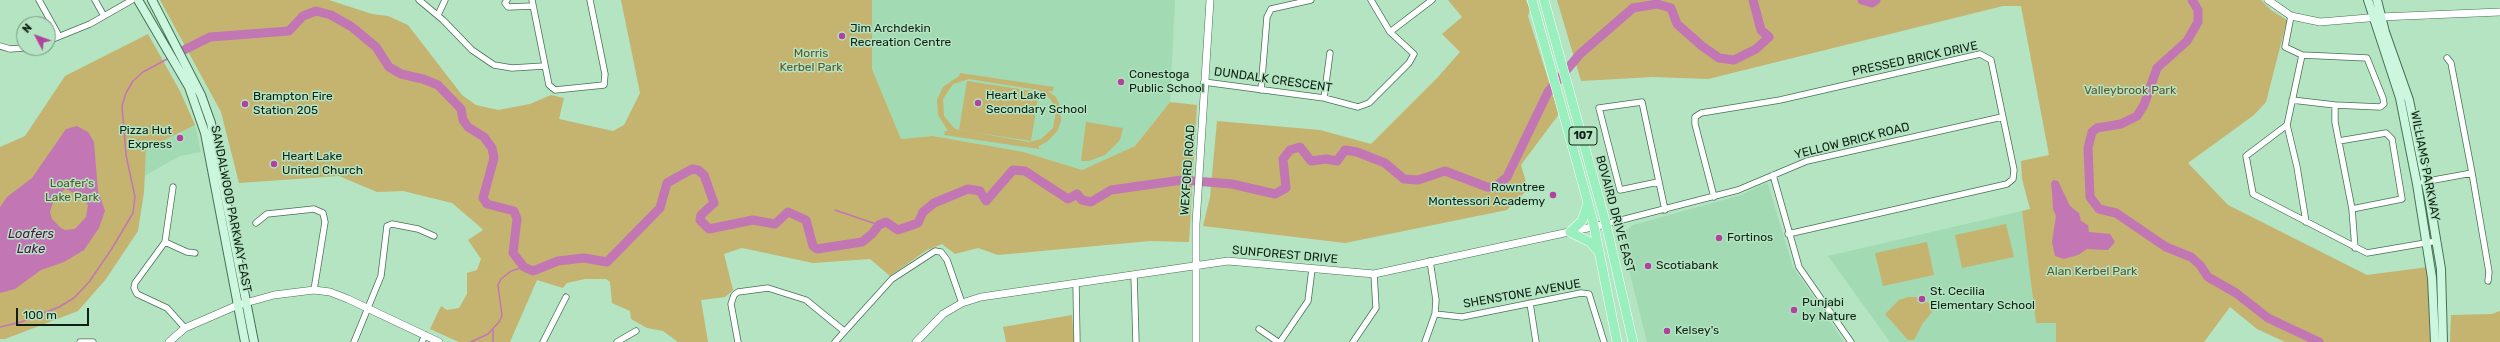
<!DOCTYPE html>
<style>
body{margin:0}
#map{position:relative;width:2500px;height:342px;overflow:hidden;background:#b4e4c2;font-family:Rubik,sans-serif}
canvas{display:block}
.north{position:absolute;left:16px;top:16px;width:40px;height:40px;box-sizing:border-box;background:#b4e4c2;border:1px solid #72967c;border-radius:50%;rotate:311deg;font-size:11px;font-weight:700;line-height:16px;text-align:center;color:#0e2014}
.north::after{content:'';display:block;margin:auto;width:14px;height:18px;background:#b1429f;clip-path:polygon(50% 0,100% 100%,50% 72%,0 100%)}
.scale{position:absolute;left:16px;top:308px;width:73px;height:18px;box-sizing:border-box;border:2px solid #0e2014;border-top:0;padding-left:5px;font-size:12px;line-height:14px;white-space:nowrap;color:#0e2014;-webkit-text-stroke:3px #b4e4c2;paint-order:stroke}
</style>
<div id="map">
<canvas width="2500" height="342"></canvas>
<div class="north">N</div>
<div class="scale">100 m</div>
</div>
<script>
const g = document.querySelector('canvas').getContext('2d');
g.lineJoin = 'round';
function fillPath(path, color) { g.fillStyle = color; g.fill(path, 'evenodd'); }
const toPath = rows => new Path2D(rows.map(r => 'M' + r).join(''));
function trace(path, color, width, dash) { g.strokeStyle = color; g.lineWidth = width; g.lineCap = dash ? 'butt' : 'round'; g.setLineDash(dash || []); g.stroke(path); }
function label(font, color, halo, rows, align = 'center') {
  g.font = font + ' Rubik,sans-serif'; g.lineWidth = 3; g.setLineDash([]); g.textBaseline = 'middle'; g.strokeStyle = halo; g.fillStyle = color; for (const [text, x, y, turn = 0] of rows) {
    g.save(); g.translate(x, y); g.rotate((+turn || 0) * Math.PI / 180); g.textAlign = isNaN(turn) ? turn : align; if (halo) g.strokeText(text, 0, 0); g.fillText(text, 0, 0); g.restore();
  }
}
const built = toPath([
 [872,0,1175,0,1170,102,1135,146,1082,170,1024,152,933,136,901,139,872,69],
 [195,125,201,152,180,156,144,176,146,149],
 [1766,183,1768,184,1793,267,1844,342,1647,342,1621,238,1624,232,1633,225,1741,195],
 [2022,211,2036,323,2056,323,2056,342,1890,342,1828,256]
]);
const green = toPath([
 [160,0,329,0,372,14,388,16,408,25,462,95,476,105,498,110,530,104,551,95,564,98,559,119,613,131,624,125,640,93,621,0,872,0,872,69,901,139,933,136,1024,152,1082,170,1135,146,1170,102,1197,105,1189,242,1150,241,998,255,978,248,955,254,942,244,927,250,890,276,870,259,813,263,742,248,724,254,733,290,725,297,701,300,708,342,678,342,663,331,647,328,631,319,630,311,612,303,610,282,606,279,585,279,567,283,563,288,537,280,510,342,459,342,430,329,441,306,447,310,459,308,467,294,467,273,477,270,481,259,468,240,483,230,479,226,452,203,403,191,377,192,339,176,239,183,221,112],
 [1448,0,1526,0,1530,9,1528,16,1559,114,1521,165,1528,189,1507,210,1345,243,1203,226,1210,197,1217,121,1320,130,1371,144,1438,77,1460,52,1442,34,1462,17],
 [1557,0,2261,0,2271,10,2287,20,2266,102,2254,115,2188,163,2228,205,2367,275,2428,267,2430,342,2285,342,2257,329,2230,307,2204,342,2056,342,2056,323,2036,323,2022,211,2030,209,2022,179,2021,161,2049,155,2021,6,2003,6,1708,79,1653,77,1581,81],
 [148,34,180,91,195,125,146,149,144,192,138,231,106,279,78,311,5,339,0,339,0,147,25,136,65,76],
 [960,73,1054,87,1053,91,1048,91,1056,97,1060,106,1061,121,1058,130,1048,141,1039,146,1039,149,944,135,945,131,948,131,938,115,937,100,943,87,959,76],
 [969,79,1038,90,1045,94,1051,100,1056,112,1053,128,1041,139,1029,142,955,129,944,116,943,99,953,84],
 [967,81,1039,92,1031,141,959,130],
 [1086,122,1123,128,1120,140,1105,155,1089,161,1081,161],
 [2006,224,2014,257,1962,268,1955,235],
 [1927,242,1934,275,1883,286,1875,253],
 [1908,297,1918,297,1936,307,1923,323,1914,340,1908,340,1885,314,1899,300],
 [2500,311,2500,342,2450,342,2451,315,2492,314],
 [1072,315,1074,342,1006,342,1003,327]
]);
const water = toPath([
 [77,126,88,132,94,142,98,191,105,211,99,228,84,250,64,262,41,270,15,289,0,293,0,207,7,197,32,178,66,129],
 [65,189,81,196,88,205,86,217,75,229,65,230,61,228,52,219,50,212,54,199],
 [2053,180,2058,181,2070,206,2079,213,2081,221,2088,225,2089,232,2110,234,2115,242,2108,250,2087,249,2078,255,2064,259,2055,256,2052,242,2056,216,2053,209,2052,192,2051,183]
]);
const stream = toPath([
 [835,210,879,225],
 [0,327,21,322,59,307,74,298,89,282,111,250,133,213,135,197,126,155,122,106,126,93,133,81,143,72,169,58],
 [493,330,493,342],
 [471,342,488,334,499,322,502,316,498,285,501,279,511,271,524,267]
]);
const river = toPath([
 [1862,0,1872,3,1876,0],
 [2192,0,2198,10,2198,22,2187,41,2157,68,2144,105,2137,116,2121,124,2097,128,2092,132,2088,148,2090,197,2099,209,2116,213,2166,247,2191,257,2200,265,2208,277,2236,293,2268,318,2319,342],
 [182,51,210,37,289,31,303,16,316,11,331,15,352,27,376,47,389,67,401,74,423,79,438,85,461,109,463,120,468,127,484,137,492,148,494,158,483,198,487,204,514,211,517,219,513,253,524,267,533,271,558,261,584,258,607,262,660,208,667,183,692,169,698,170,704,175,714,203,701,215,700,220,709,229,753,220,775,224,788,212,806,220,813,246,817,249,862,242,872,234,879,225,886,222,898,230,918,223,923,212,934,203,968,189,980,191,986,201,1013,170,1025,171,1068,199,1077,194,1082,200,1091,202,1111,190,1182,180,1232,184,1275,194,1286,188,1283,159,1290,150,1300,147,1311,161,1326,159,1337,161,1345,150,1357,152,1385,163,1404,179,1418,180,1445,171,1487,187,1495,187,1507,177,1548,92,1580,54,1633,8,1657,4,1671,8,1677,24,1702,46,1719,58,1734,60,1756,49,1769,37,1761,30,1753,0]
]);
const minor = toPath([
 [39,0,59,36],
 [95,0,104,16],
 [419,0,443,20,472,50,494,65,512,68,544,66],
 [507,0,505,3,508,7,533,6],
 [532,0,549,85,555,90,604,85,605,74,590,0],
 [438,15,445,0],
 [2291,16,2285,47,2302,55,2367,58,2383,98,2384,104,2380,107,2335,105,2292,100],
 [1390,32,1432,0],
 [48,41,90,24,132,0],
 [0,46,10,49,24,48],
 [2302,55,2287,125,2297,167,2306,222],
 [2447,58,2451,63,2472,173,2489,272,2488,281],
 [1204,82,1324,98,1358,107,1369,103,1409,63,1414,54,1390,32,1371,0],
 [1261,90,1267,17,1271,9,1311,0],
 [1324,98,1330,53],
 [2335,105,2335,122,2352,209,2355,248],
 [2287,125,2246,156,2253,194,2367,253,2437,241],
 [2339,141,2386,133,2392,139,2402,199,2352,209],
 [1773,175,1799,267,1851,342],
 [1658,182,1620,190,1599,108,1642,102,1665,210],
 [2423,182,2472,173],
 [173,187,165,242,135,283,134,288,137,294,167,308,185,328],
 [1714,197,1695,124,1695,117,1701,113,1780,100,1980,54,1991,60,2014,170,2013,179,2007,184,1788,234],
 [256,223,267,214,314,209,323,213,325,222,314,290],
 [1606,224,1738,190,1807,161,2002,117],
 [165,242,187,252,195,253],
 [1134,275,1136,342],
 [1076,283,1077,342],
 [1530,303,1536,342],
 [1435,314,1462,317,1581,293,1589,294,1604,342],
 [1259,329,1278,342],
 [80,342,93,342],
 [354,342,381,276,387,226,392,224,418,229,434,236],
 [422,342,425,335],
 [543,342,566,297],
 [617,342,636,331],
 [738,342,731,304,734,295,738,292,768,288,806,300,844,331],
 [835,342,892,279,935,251,941,252,947,260,962,303],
 [1280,342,1308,301,1312,269],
 [1353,342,1376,308,1374,274],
 [1425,342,1435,314,1436,300,1430,261]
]);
const tertiary = toPath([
 [2268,0,2291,16,2320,22,2380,17,2500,12],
 [169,342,185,328,238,305,274,295,314,290,330,292,348,299,439,342],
 [916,342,943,314,962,303,981,297,1228,261,1374,274,1606,224],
 [1196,342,1196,224,1210,0]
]);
const secondary = toPath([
 [138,0,189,87,205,133,245,342],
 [152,0,201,95,211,123,254,342],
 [2368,0,2400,98,2417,184,2432,278,2435,342],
 [2377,0,2385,32,2409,100,2430,203,2441,269,2443,342]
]);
const primary = toPath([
 [1532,0,1593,221,1617,342],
 [1544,0,1606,224,1633,342],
 [1570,232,1582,221,1588,203],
 [1570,232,1590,242,1598,251]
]);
const markers = [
 [842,36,4,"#b1429f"],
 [1121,82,4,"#b1429f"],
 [978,103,4,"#b1429f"],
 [245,104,4,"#b1429f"],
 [180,138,4,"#b1429f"],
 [274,164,4,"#b1429f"],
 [1553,195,4,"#b1429f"],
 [1719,238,4,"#b1429f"],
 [1648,266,4,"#b1429f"],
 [1922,299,4,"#b1429f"],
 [1794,310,4,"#b1429f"],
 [1667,331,4,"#b1429f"]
];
const shields = [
 [1583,136,28]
];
const shieldNames = [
 ["107",1583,136]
];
const poiNames = [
 ["Jim Archdekin",850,29],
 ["Recreation Centre",850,43],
 ["Conestoga",1129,75],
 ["Public School",1129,89],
 ["Heart Lake",986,96],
 ["Secondary School",986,110],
 ["Brampton Fire",253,97],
 ["Station 205",253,111],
 ["Pizza Hut",172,131,"right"],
 ["Express",172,145,"right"],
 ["Heart Lake",282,157],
 ["United Church",282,171],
 ["Rowntree",1545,188,"right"],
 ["Montessori Academy",1545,202,"right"],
 ["Fortinos",1727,238],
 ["Scotiabank",1656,266],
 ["St. Cecilia",1930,292],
 ["Elementary School",1930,306],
 ["Punjabi",1802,303],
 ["by Nature",1802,317],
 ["Kelsey's",1675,331]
];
const parkNames = [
 ["Morris",811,54],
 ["Kerbel Park",811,68],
 ["Valleybrook Park",2130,91],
 ["Loafer's",72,184],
 ["Lake Park",72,198],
 ["Alan Kerbel Park",2092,272]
];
const streetNames = [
 ["PRESSED BRICK DRIVE",1915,59,-12],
 ["DUNDALK CRESCENT",1273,80,8],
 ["YELLOW BRICK ROAD",1852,141,-14],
 ["WILLIAMS PARKWAY",2425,166,79],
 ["WEXFORD ROAD",1188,170,-86],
 ["SANDALWOOD PARKWAY EAST",231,209,79],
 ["BOVAIRD DRIVE EAST",1615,214,75],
 ["SUNFOREST DRIVE",1285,255,5],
 ["SHENSTONE AVENUE",1522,294,-10]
];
const waterNames = [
 ["Loafers",31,234],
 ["Lake",31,249]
];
fillPath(built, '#a2dab3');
fillPath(green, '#c5b370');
fillPath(water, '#c376b4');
trace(stream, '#c376b4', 1.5);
trace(river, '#c376b4', 9);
trace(minor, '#467255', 7);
trace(tertiary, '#467255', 8);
trace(secondary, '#467255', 10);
trace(primary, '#fff', 10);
trace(minor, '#fff', 5.5);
trace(tertiary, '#fff', 7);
trace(secondary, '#ccf7de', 8);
trace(primary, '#9aefbe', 9);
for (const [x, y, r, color] of markers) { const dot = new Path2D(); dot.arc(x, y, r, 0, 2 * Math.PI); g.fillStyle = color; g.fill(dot); trace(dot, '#b4e4c2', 1.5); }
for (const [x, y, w] of shields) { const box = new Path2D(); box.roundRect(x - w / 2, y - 9, w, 18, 3); g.fillStyle = '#b4e4c2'; g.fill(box); trace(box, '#0e2014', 1); }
label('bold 11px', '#0e2014', null, shieldNames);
label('12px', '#0e2014', '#b4e4c2', poiNames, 'left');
label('12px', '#5e5329', '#b4e4c2', parkNames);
label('12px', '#0e2014', '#b4e4c2', streetNames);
label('italic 13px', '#540e4b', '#b4e4c2', waterNames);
</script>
